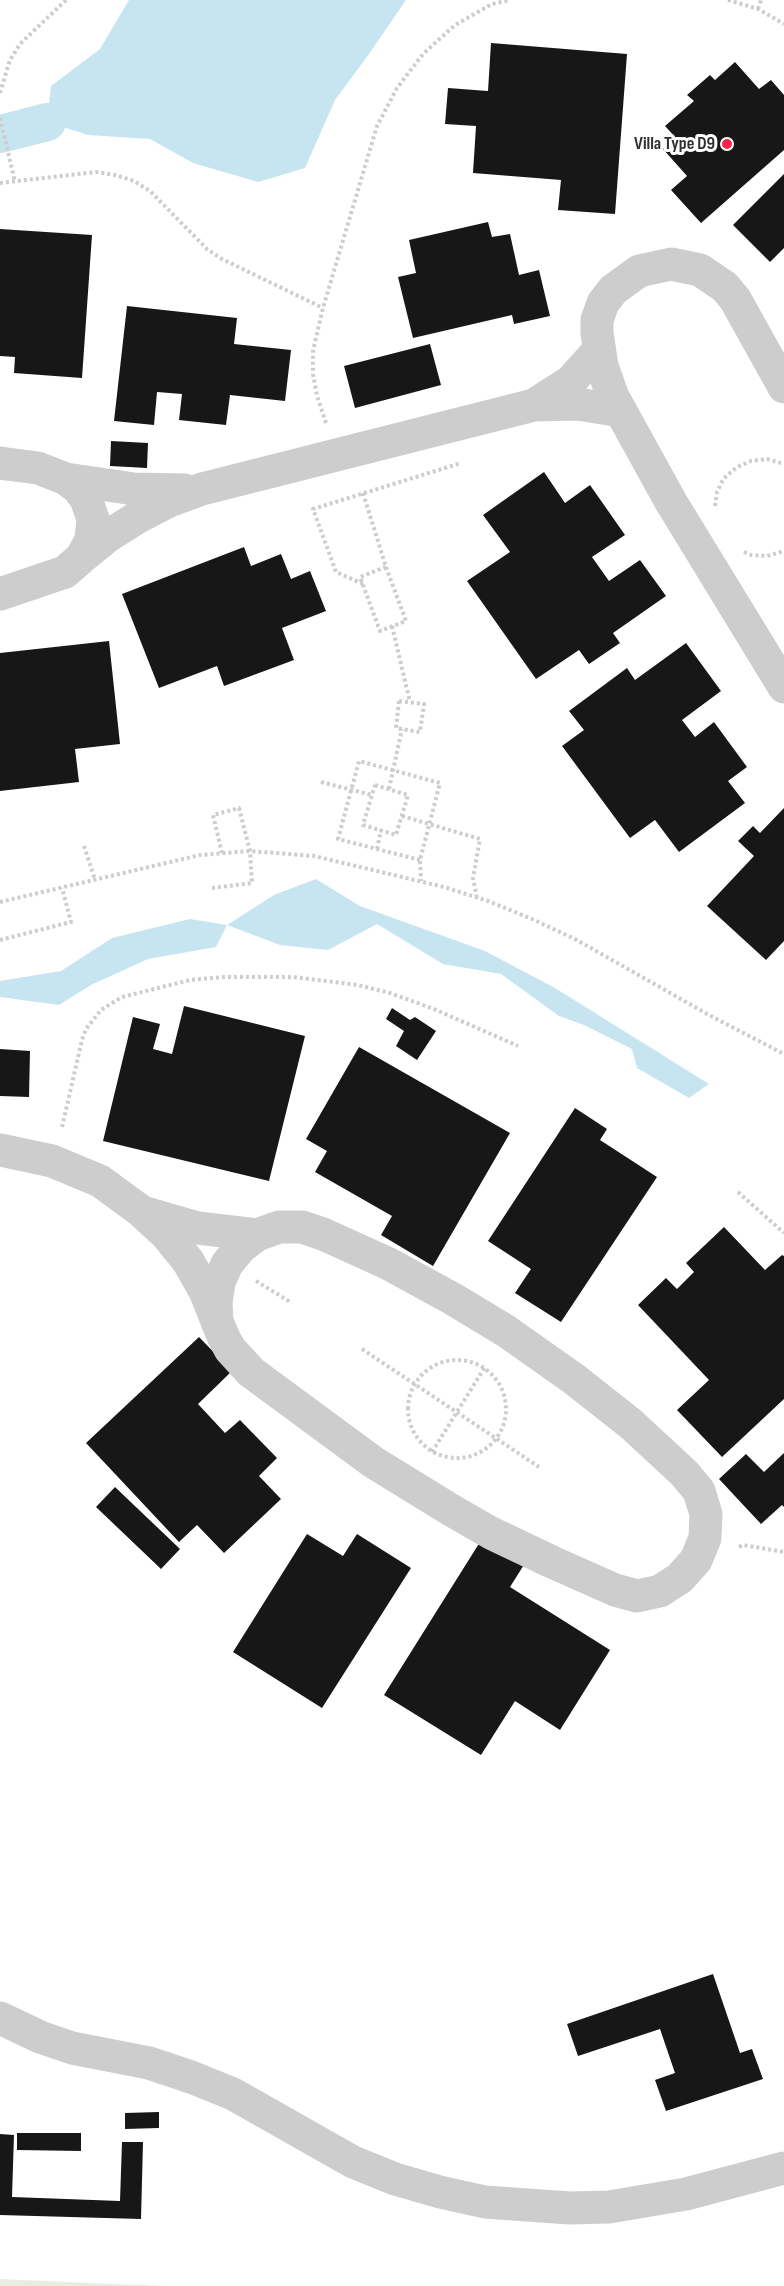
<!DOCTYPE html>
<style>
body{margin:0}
canvas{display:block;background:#fff}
</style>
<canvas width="784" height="2286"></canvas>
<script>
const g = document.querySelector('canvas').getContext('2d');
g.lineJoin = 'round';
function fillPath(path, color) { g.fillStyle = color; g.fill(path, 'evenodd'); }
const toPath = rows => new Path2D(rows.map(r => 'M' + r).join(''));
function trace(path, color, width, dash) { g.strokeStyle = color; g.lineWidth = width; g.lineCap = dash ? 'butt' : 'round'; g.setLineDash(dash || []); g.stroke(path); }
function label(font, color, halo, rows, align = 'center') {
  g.font = font + ' "Sofia Sans Condensed",sans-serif'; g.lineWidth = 6; g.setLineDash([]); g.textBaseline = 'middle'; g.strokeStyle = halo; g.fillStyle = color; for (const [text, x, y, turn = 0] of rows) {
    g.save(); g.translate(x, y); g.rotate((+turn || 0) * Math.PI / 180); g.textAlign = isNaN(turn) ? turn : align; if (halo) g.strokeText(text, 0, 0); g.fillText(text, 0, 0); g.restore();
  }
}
const green = toPath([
 [0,2279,113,2284,170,2286,0,2286]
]);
const water = toPath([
 [129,0,406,0,369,54,335,100,305,168,258,182,193,163,150,139,88,135,47,122,51,86,100,49],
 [316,879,360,906,485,951,555,988,709,1084,689,1098,637,1068,632,1049,584,1025,559,1016,501,974,443,964,377,924,328,950,280,945,227,925,216,947,148,959,91,985,59,1005,0,997,0,981,61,971,112,938,190,919,227,925,274,895]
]);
const canal = toPath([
 [0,134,47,122]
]);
const building = toPath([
 [491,43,627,54,615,214,558,210,561,180,473,173,476,126,445,124,448,88,488,91],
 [735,62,759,89,771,80,784,95,784,150,701,223,671,190,687,176,663,149,676,138,665,126,694,101,687,95,710,75,715,80],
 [784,174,784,248,770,262,733,225],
 [488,222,492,237,510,234,519,275,539,270,550,316,514,324,512,315,413,338,398,277,416,273,409,240],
 [0,229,92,235,82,378,14,373,15,357,0,356],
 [127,306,237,318,234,344,291,350,285,401,230,395,226,425,179,420,182,394,157,392,154,425,114,421],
 [430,344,441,385,355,408,344,366],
 [111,441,148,443,147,468,110,466],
 [544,472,565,503,590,485,625,535,592,557,609,581,640,560,666,596,613,633,620,643,589,664,579,650,536,679,467,581,510,552,483,515],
 [244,547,251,566,281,554,291,579,310,571,326,611,282,628,294,660,224,686,217,666,159,688,122,594],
 [109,641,120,744,75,749,79,782,0,791,0,653],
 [686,643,721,691,682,720,695,737,714,722,747,767,728,781,745,803,679,852,655,820,630,838,562,746,584,730,569,711,627,668,635,680],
 [784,808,784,941,766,960,707,906,754,856,738,841,753,826,760,833],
 [184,1006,305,1036,269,1181,103,1141,133,1017,160,1024,153,1049,172,1054],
 [392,1008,410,1020,415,1017,436,1031,417,1060,396,1046,404,1031,386,1019],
 [359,1047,510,1133,433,1266,381,1235,392,1216,315,1172,327,1151,306,1139],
 [0,1049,30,1051,29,1097,0,1096],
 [575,1108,607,1129,600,1140,657,1177,561,1322,515,1293,531,1269,488,1241],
 [724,1227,765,1270,782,1255,784,1256,784,1399,722,1457,677,1410,709,1380,638,1305,666,1278,677,1289,694,1272,686,1263],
 [199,1337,232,1371,198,1404,225,1433,240,1420,277,1458,259,1476,281,1499,224,1553,197,1525,179,1542,86,1443],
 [784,1453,784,1507,782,1505,761,1524,719,1479,746,1454,764,1472],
 [115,1487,180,1549,161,1569,96,1507],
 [307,1534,343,1556,357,1534,411,1568,322,1708,233,1652],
 [485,1534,527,1560,510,1587,610,1650,560,1730,515,1701,481,1755,384,1695],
 [713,1974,740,2053,752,2049,763,2079,666,2111,655,2080,675,2073,660,2029,578,2056,567,2024],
 [159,2112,159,2128,125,2129,125,2113],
 [17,2133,81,2133,81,2151,17,2150],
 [0,2134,14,2135,12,2197,120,2201,122,2142,143,2142,141,2219,0,2215]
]);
const path = toPath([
 [728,0,758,9,784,24],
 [758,9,761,0],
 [0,93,10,60,20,44,66,0],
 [0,118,15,182],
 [0,183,96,172,115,175,134,181,150,191,207,249,220,258,323,308],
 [326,423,317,396,313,374,313,351,323,308,377,126,397,88,423,54,455,25,492,4,510,0],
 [363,493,386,567],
 [715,506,717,492,724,478,737,467,751,461,767,459,784,464],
 [744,552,751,555,767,556,784,551],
 [386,567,406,621,380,631,360,577,386,567],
 [363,584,336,572,313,509,461,463],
 [392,626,410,702],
 [399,701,424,704,420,732,396,728,399,701],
 [321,782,372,795],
 [375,785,408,795,396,835,363,825,375,785],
 [389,789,402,729],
 [402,816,480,839,473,878,477,898],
 [84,846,95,880],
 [377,849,381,830],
 [420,860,338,839,359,761,440,783,420,860,421,881],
 [212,888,252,883,250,851,239,808,213,815,222,853],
 [0,902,200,855,250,851,314,856,444,887,488,901,532,919,575,939,709,1015,784,1054],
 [0,940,71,922,62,888],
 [62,1127,82,1040,86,1029,101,1010,122,997,190,980,225,977,293,977,358,985,390,993,434,1009,518,1046],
 [738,1192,784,1233],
 [256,1281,292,1303],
 [362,1349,539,1467],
 '408 1409a49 49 0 1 1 98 0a49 49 0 1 1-98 0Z',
 [432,1452,485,1367],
 [739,1547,743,1545,784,1552]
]);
const minor = toPath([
 [784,387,735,299,725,287,700,270,671,264,639,271,613,290,603,303,597,320,597,333,602,366,613,397,671,502,784,687],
 [534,405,570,382,599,350],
 [0,463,38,468,66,479,78,488,86,499,93,519,91,540,81,558,65,572,0,594],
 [66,479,134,489,185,490],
 [81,558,108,536,138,517,169,501,202,489,534,405,578,404,621,411],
 [0,1150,52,1161,100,1181,141,1211,166,1234,188,1261,205,1291,223,1336,230,1349,251,1372,373,1462,451,1510,491,1533,552,1562,615,1590,637,1596,660,1591,680,1578,696,1560,705,1538,706,1514,699,1491,684,1473,631,1424,574,1379,506,1331,453,1299,389,1264,323,1234,302,1227,279,1227,257,1235,240,1248,227,1264,219,1282,216,1302,217,1322],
 [146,1213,198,1228,257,1235],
 [0,2018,40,2037,72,2048,149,2063,191,2077,233,2094,353,2162,395,2179,440,2192,485,2202,570,2208,609,2207,686,2194,784,2168]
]);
const markers = [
 [727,144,6,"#f6234c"]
];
const poiNames = [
 ["Villa Type D9",715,144]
];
fillPath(green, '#e8eedd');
fillPath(water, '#c7e5f0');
trace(canal, '#c7e5f0', 38);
fillPath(building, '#171717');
trace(path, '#cdcdcd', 4, [3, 3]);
trace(minor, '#cdcdcd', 33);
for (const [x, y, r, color] of markers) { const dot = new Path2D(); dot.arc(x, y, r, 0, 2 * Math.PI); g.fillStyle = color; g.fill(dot); trace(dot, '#fff', 2); }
label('bold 18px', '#303030', '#fff', poiNames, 'right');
</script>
